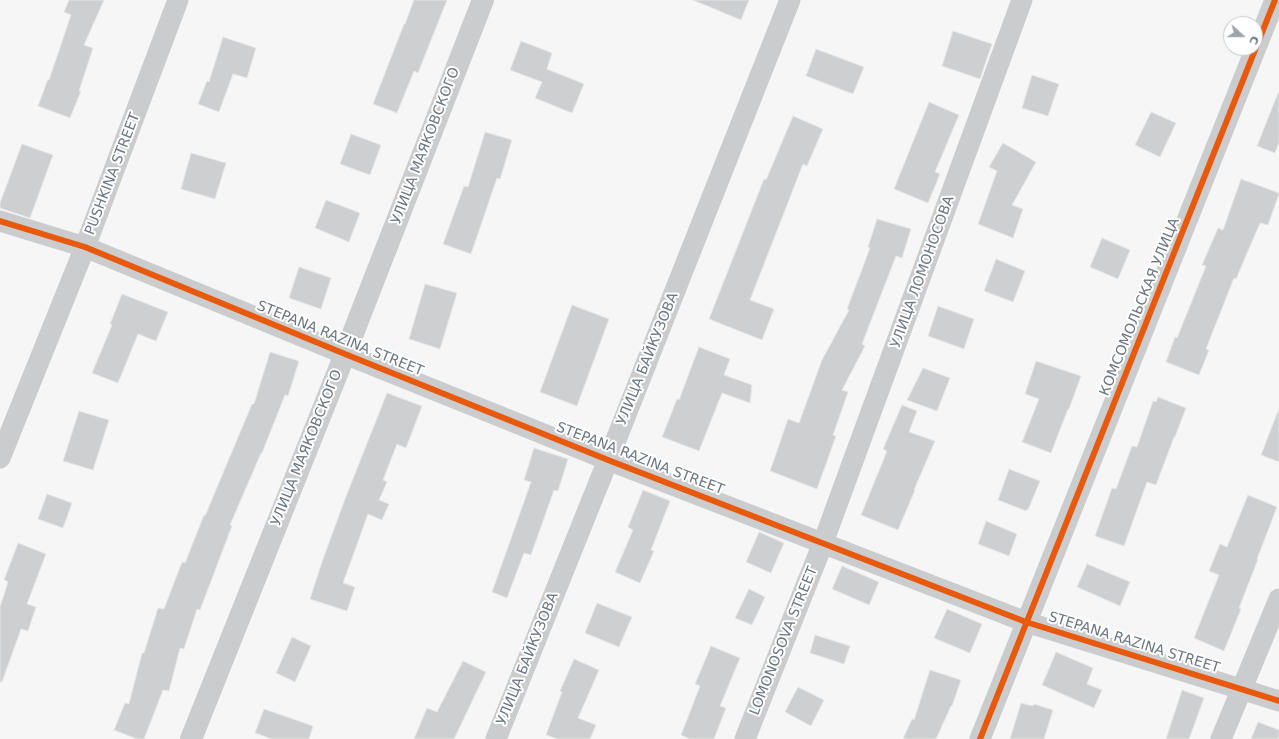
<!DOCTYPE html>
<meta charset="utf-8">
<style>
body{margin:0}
#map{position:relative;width:1279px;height:739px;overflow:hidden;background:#f6f6f6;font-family:"DejaVu Sans",sans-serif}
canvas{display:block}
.north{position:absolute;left:1223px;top:16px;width:40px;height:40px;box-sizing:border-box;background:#fff;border:1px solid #c3c8cd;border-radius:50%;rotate:111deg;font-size:11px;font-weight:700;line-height:16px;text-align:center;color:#6a7682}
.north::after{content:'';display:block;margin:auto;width:14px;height:18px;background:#9ba3ab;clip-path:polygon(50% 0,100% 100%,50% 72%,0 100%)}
</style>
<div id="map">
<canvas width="1279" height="739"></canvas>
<div class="north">С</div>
</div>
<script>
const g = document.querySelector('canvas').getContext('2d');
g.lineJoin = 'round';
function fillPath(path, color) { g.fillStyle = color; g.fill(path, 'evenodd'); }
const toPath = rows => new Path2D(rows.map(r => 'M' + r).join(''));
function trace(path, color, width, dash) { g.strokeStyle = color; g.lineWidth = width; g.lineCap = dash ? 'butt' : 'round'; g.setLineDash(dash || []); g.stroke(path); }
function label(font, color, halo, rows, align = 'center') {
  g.font = font + ' "DejaVu Sans",sans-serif'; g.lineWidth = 4; g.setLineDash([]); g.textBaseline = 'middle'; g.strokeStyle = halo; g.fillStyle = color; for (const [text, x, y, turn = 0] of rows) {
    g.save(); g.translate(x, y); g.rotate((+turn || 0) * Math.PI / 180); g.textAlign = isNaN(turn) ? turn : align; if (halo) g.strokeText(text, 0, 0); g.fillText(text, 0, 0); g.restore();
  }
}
const building = toPath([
 [69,0,104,0,84,45,93,48,79,91,81,91,70,118,38,106,48,79,49,80,71,15,64,12,69,0],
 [414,0,447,0,418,73,414,71,397,113,373,104,404,24,405,24,414,0],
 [693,0,749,0,741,20,693,0],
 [953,31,992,44,980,79,942,66,953,31],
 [223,37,256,48,247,78,233,74,219,112,198,104,207,81,209,82,223,37],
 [521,41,552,53,547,69,584,84,572,113,535,98,542,82,510,70,521,41],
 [816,49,864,67,853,94,806,76,816,49],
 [1032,75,1059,84,1048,116,1022,108,1032,75],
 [1278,93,1279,93,1279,143,1275,153,1257,146,1278,93],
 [929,102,959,115,935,172,940,174,928,203,894,189,929,102],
 [1151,112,1176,123,1160,157,1135,145,1151,112],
 [793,116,823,129,807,166,803,164,750,300,774,309,762,340,709,319,764,179,766,180,793,116],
 [485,132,512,140,500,179,497,178,471,254,443,244,464,186,468,187,485,132],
 [351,134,381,145,370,175,340,164,351,134],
 [1003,143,1036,162,1012,205,1023,209,1013,238,978,224,997,171,989,167,1003,143],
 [22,144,53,155,30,218,0,208,0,203,22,144],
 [191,153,226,163,215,199,181,189,191,153],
 [1241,179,1279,193,1279,194,1268,225,1260,223,1236,279,1234,278,1206,349,1209,350,1199,375,1166,362,1175,337,1177,338,1206,266,1202,265,1218,228,1223,230,1241,179],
 [326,200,360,213,349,242,315,228,326,200],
 [877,219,911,229,902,258,896,256,862,344,865,346,842,390,848,392,833,435,836,436,817,489,770,471,788,419,799,423,822,360,849,310,847,309,870,248,868,247,877,219],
 [1102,238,1130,250,1118,279,1090,267,1102,238],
 [996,259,1025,271,1013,302,984,291,996,259],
 [299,267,331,278,321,309,289,298,299,267],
 [425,284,457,293,440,349,409,339,425,284],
 [122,294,168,312,156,341,138,334,118,383,92,373,112,325,110,324,122,294],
 [572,305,609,319,577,406,540,392,572,305],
 [938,306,974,319,964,349,928,336,938,306],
 [699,347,730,359,724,375,752,385,750,403,722,393,699,451,662,437,677,399,679,400,699,347],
 [270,352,299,361,288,396,285,395,262,453,261,453,230,525,232,526,200,610,197,609,184,649,180,648,169,691,163,690,144,739,137,739,114,730,125,703,129,704,142,653,144,653,158,608,164,609,182,562,185,563,204,515,205,516,252,404,254,404,270,352],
 [1036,361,1081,376,1069,409,1068,409,1051,453,1022,442,1039,399,1025,394,1036,361],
 [923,368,950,378,937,411,907,400,923,368],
 [387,393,422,406,406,448,397,444,383,480,387,482,379,500,389,504,382,520,368,514,343,583,355,587,347,611,310,599,322,562,345,499,387,393],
 [1158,397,1186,408,1175,437,1174,437,1156,485,1147,482,1124,546,1095,536,1112,488,1116,489,1132,446,1137,447,1153,401,1156,402,1158,397],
 [902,405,917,411,909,432,935,441,914,490,915,490,898,530,861,515,887,451,883,449,902,405],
 [79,411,109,420,93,470,63,461,79,411],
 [1278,411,1279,411,1279,462,1261,455,1278,411],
 [534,448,568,459,558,491,554,490,531,555,524,553,507,598,492,592,531,482,524,480,534,448],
 [1009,469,1040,481,1028,510,1027,509,1026,511,998,500,1009,469],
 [643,490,670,501,651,550,654,551,640,583,615,572,633,530,628,527,643,490],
 [47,494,72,503,63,528,38,519,47,494],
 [1248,495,1277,507,1257,559,1258,559,1239,608,1241,609,1224,651,1194,638,1219,575,1209,571,1220,544,1227,547,1248,495],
 [986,521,1017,534,1009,556,978,544,986,521],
 [759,532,784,543,771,573,746,562,759,532],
 [18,543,46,554,27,604,36,607,28,631,21,629,2,682,0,682,0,607,8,582,4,580,18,543],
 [1087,564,1130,582,1120,606,1077,587,1087,564],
 [842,566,879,582,869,605,832,589,842,566],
 [749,589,765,597,752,625,735,618,749,589],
 [597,603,632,617,619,647,585,633,597,603],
 [947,609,982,624,970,653,934,638,947,609],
 [815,635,850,646,844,664,810,653,815,635],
 [292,637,311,646,295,682,276,673,292,637],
 [711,646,740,658,720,706,726,708,714,739,690,739,681,735,700,686,695,684,711,646],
 [1056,652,1093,668,1087,684,1102,690,1094,708,1042,685,1056,652],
 [574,659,599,670,578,718,596,725,590,739,558,739,546,735,562,692,560,691,574,659],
 [463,661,486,672,454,739,414,739,427,708,437,712,463,661],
 [930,670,961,680,952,706,951,706,936,739,903,739,912,719,914,720,930,670],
 [798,687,824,700,811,726,785,712,798,687],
 [1182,690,1204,698,1189,739,1166,739,1182,690],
 [1021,703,1033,706,1034,704,1053,710,1044,739,1010,739,1021,703],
 [264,709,313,726,309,739,272,739,255,733,264,709],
 [1258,722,1279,730,1279,739,1251,739,1258,722]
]);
const minor = toPath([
 [0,221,85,247,345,354,608,460,1026,622,1279,701],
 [0,458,85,247,178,0],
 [496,739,608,460,790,0],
 [745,739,823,543,1022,0],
 [980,739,1275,0],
 [1221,739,1279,599]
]);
const tertiary = toPath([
 [191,739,345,354,483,0]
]);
const cycleway = toPath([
 [0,221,85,247,345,354,608,460,1026,622,1279,701],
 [980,739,1275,0]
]);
const streetNames = [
 ["УЛИЦА МАЯКОВСКОГО",426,146,-69],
 ["PUSHKINA STREET",113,174,-69],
 ["УЛИЦА ЛОМОНОСОВА",923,272,-70],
 ["КОМСОМОЛЬСКАЯ УЛИЦА",1140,307,-68],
 ["STEPANA RAZINA STREET",340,339,22],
 ["УЛИЦА БАЙКУЗОВА",648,359,-68],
 ["УЛИЦА МАЯКОВСКОГО",307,448,-68],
 ["STEPANA RAZINA STREET",640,459,21],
 ["LOMONOSOVA STREET",784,641,-68],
 ["STEPANA RAZINA STREET",1134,643,17],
 ["УЛИЦА БАЙКУЗОВА",528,659,-68]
];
fillPath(building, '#cecfd0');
trace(building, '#e6e6e6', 1);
trace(minor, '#cbcccd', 21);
trace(tertiary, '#cbcccd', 22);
trace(cycleway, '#e8590c', 6);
label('14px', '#6a7682', '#fff', streetNames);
</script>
